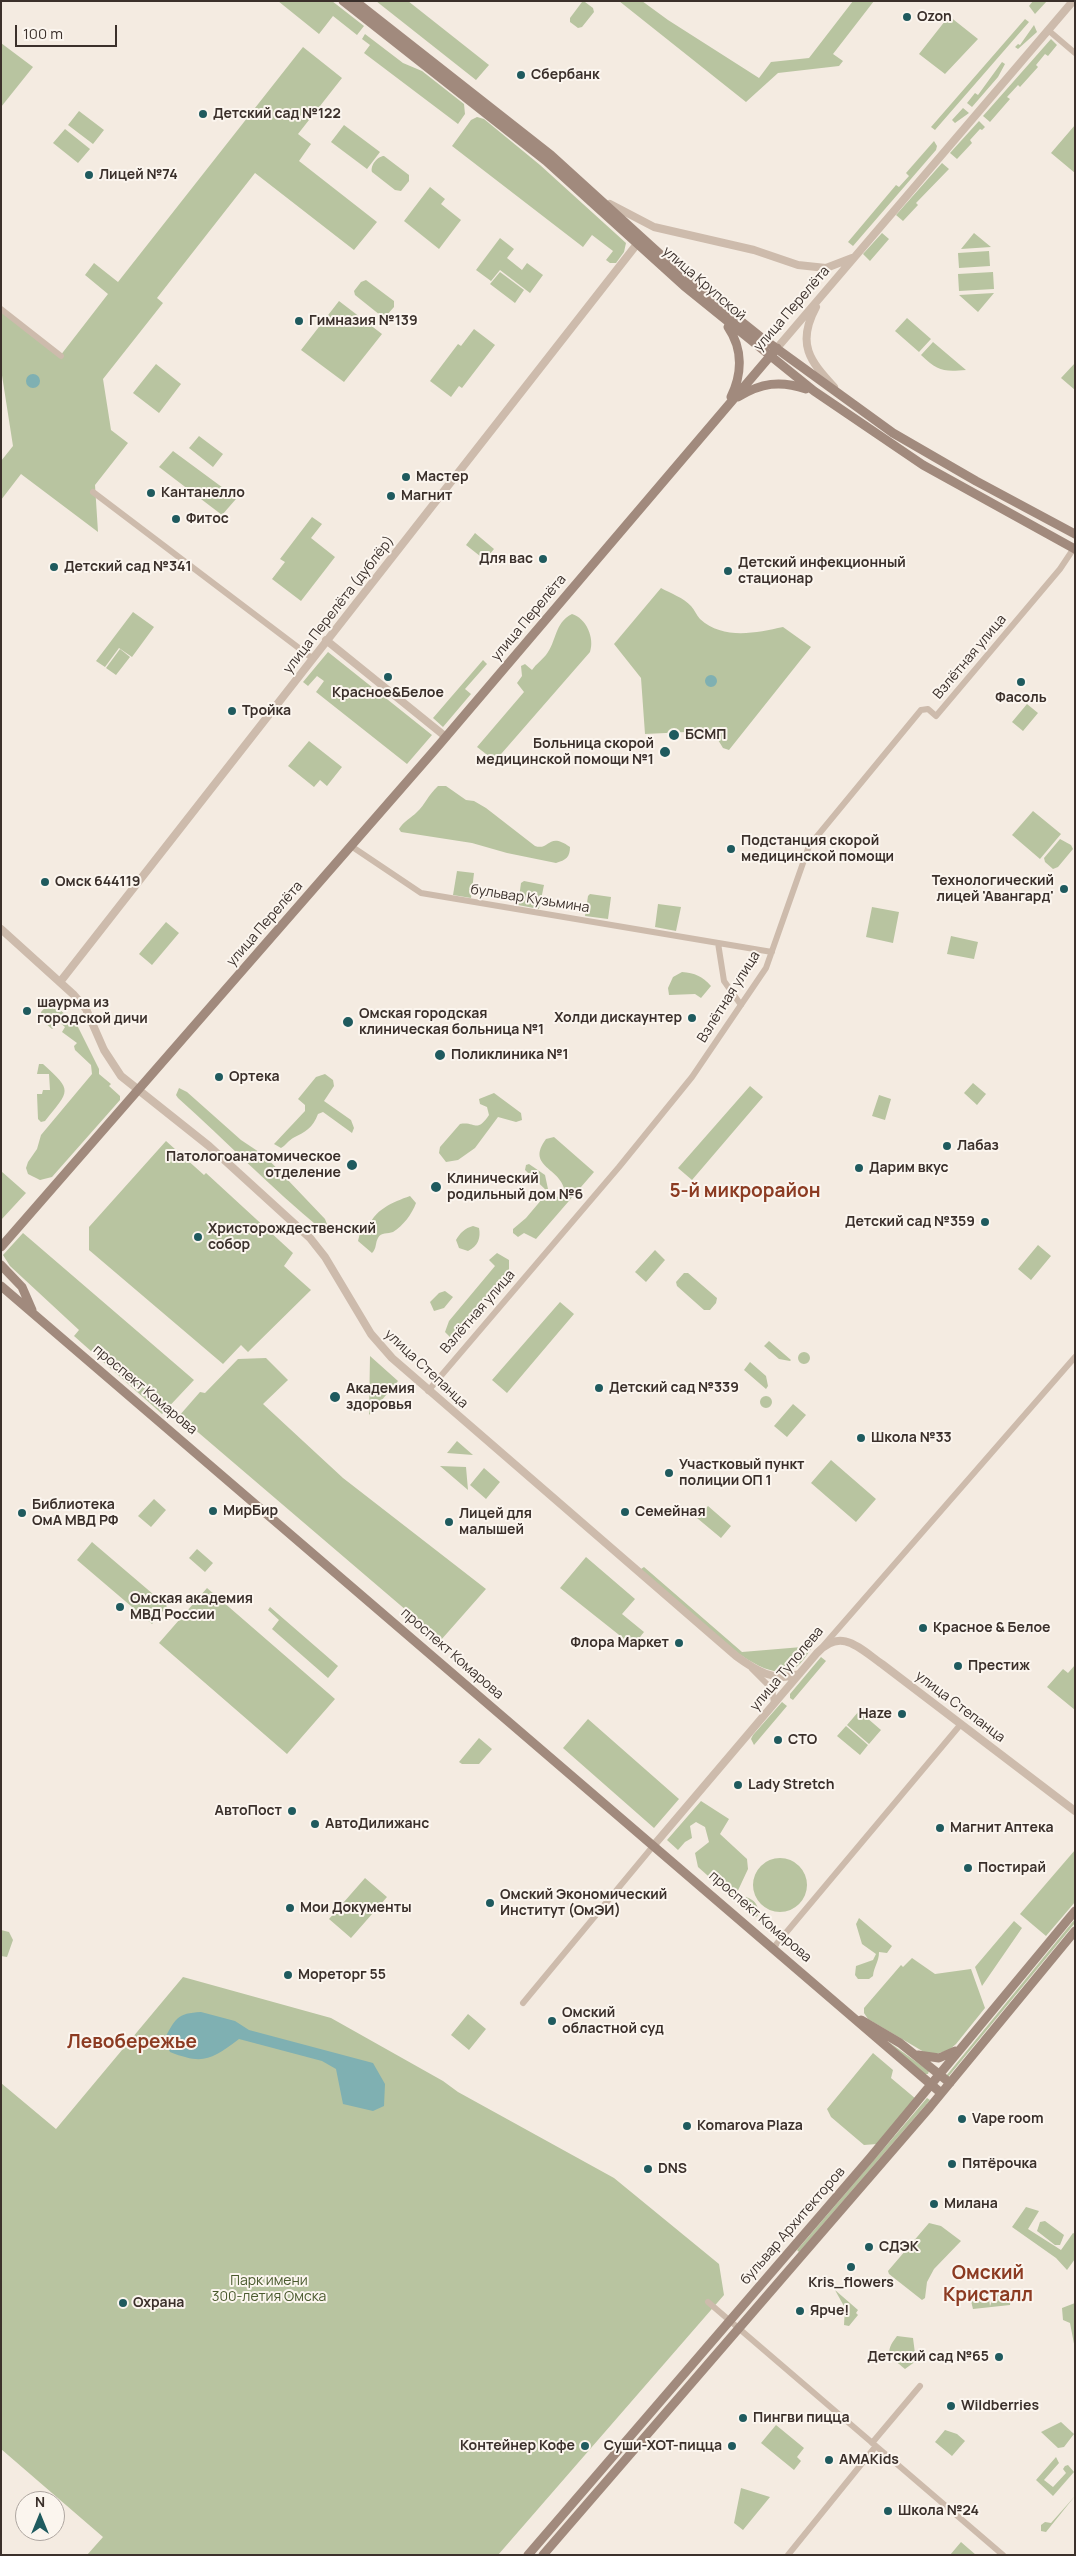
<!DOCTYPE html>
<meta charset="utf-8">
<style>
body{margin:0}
#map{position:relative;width:1076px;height:2556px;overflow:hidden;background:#f4ebe1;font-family:Manrope,sans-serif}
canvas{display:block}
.frame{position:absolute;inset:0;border:2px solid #3b302b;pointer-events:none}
.north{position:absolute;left:15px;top:2491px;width:50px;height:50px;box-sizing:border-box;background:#fbf5ee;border:1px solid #aea6a0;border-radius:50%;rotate:0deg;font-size:14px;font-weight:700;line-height:20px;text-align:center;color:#3b302b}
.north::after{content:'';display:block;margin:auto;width:18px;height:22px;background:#1f5a5e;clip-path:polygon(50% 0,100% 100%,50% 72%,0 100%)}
.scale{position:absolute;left:15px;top:25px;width:102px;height:22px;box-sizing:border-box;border:2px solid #3b302b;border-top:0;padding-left:6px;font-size:15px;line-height:18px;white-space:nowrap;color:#3b302b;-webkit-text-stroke:4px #fbf5ee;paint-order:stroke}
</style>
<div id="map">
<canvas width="1076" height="2556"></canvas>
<div class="frame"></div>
<div class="north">N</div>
<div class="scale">100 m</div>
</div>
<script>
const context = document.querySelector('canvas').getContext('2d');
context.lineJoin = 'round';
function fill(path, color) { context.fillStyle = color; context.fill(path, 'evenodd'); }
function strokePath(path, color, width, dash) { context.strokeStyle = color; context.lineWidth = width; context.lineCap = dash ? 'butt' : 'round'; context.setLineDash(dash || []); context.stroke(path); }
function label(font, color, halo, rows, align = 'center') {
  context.font = font + ' Manrope,sans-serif'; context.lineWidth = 4; context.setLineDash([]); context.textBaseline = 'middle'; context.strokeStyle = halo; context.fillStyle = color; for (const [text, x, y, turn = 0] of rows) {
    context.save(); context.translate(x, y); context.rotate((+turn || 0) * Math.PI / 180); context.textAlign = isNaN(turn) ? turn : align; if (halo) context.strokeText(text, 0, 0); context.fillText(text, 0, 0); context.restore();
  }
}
fill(new Path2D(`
 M278,1H332L364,26L357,35L333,16L319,34Z
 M376,1H408L489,65L476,80Z
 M619,1H642L668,20L759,78L771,62L809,58L853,1H874L833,54L843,61L839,66L778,73L746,102Z
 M1033,1H1047L1035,14L1029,6Z
 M582,2H585L593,8L594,12L582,27L578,28L570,22V18Z
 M949,16L978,39L945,74L919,54Z
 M1025,19L1029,22L935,130L931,127Z
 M1034,25L1037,32L1018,49L1015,47L1018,44L1020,45Z
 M365,34L403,63L422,71L464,104L465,114L458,124L364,53L370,45L362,39Z
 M1051,39L1057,45L1048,56L1045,54L1036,65L1038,67L1020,87L1018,85L1007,97L1010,99L990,122L983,116Z
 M1,43L33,67L1,107Z
 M303,47L342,78L298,134L311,144L299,161L377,222L354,250L255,173L157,298L163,303L103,379L111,430L128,443L95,485L98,532L21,474L1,500V461L13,446L1,369V310L60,356L108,294L85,275L94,263L118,282Z
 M1002,62L1005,64L998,77L972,107L967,103L975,93L978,95Z
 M963,108L969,113L955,123L952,120Z
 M79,111L104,130L93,144L68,125Z
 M477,117L484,119L540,165L626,243L624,252L616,263H610L606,260L613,251L592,235L583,247L452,146L471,120Z
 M979,121L985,127L982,130L980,129L970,140L972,143L957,159L950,153Z
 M344,125L380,152L367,169L331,142Z
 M1075,125V173L1051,153Z
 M65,129L90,149L78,163L53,143Z
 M934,141L937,146L936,150L853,246L848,242L896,185L899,187L909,176L906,173Z
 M384,156L409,175V181L401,191L395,190L372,172C370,165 378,156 384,156Z
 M942,163L949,169L916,203L918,205L903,221L896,215Z
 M430,187L445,199L441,204L461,220L439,249L404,221Z
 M882,233L889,239L870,261L863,254Z
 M974,233L991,247L961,249Z
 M500,238L514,249L507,258L522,270L527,263L543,275L530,293L500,270L491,281L476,270Z
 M989,251L990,266L959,268L958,253Z
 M500,272L524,290L515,303L490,284Z
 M993,272L994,289L959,291L958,274Z
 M366,280L394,301V307L386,316L380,315L355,295L354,291L361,282Z
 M994,293L978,312L959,295Z
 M339,301L382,334L344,382L301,350Z
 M907,318L931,339L919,352L895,331Z
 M474,329L495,345L462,388L459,386L451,397L430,381L458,344L461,346Z
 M933,342L966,370C943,372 938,371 921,355Z
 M1075,363V390L1061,378Z
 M156,364L181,384L159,413L133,393Z
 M199,436L223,454L213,467L189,448Z
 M173,451L234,496L236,499L222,515L159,467Z
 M312,517L322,524L311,538L335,557L301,601L272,579L285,562L280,559Z
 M475,533L494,549L485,560L466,545Z
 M661,588C670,593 684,598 691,606C695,610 696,615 700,619C723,640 756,633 783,627L811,647L729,750L723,748L715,735L707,731L645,734L641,678L614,644Z
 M133,612L154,627L132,657L119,648L105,667L96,661Z
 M572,614C586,618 595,638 590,652L495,761L477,747L524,692L517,683L522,676L521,666L525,664L532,670C536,664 542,660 546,655C557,641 554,623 572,614Z
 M120,649L130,657L116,675L106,668Z
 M328,652L432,735L407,764L316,692L324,681L317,676L308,686L303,682Z
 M483,660L487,664L465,689L471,694L443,727L433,718Z
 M1027,704L1038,713L1023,731L1012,722Z
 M309,741L342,767L327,786L320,780L314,787L288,766Z
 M438,786H446L466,800L474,801L486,808L535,846C550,851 548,831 570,847C570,857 566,860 556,863L507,853L472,843L401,832L399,829C404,821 411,818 417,812C425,805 428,795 438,786Z
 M1033,811L1061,834L1040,859L1012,835Z
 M1060,839L1071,845L1073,849L1058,867L1053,869L1045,862L1044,858Z
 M457,871L474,873L471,898L453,895Z
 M524,881L544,885L539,909L518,905L521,883Z
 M590,894L611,897L608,919L585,916L588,896Z
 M658,904L681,907L676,931L655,927Z
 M872,907L899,912L893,943L866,937Z
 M166,922L179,933L152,965L139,954Z
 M951,936L978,942L974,959L947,954Z
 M682,972C695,973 702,976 711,986L701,998L695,994L669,995L668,988L673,977Z
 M50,1002L76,1023L99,1069V1074L111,1084L109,1086L120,1096V1100L52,1177L40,1180L28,1174L26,1168L28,1162L37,1149L41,1135L92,1074L91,1065L75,1050L74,1046L77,1043L62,1032L65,1027L59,1022L52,1029L43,1021L41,1012Z
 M39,1064H43C73,1091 70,1090 45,1121L41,1122L38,1119L37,1094H42L43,1090H50L49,1074H37Z
 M325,1074L333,1080L334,1086L324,1101L351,1120L354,1128L352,1133L323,1112L318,1114C313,1128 305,1132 293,1138C289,1140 285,1146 281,1148L274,1144L305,1111V1105L298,1099L316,1077Z
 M973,1083L986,1094L977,1105L964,1093Z
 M750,1086L763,1097L692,1180L678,1168Z
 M179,1088L187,1092L241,1140L265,1156L325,1219L328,1227L325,1231L321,1229C271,1188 226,1141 178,1098L176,1095Z
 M494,1093L521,1113L522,1120L516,1122L498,1117L475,1148L458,1160L446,1162L439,1153L440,1147L460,1124C476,1121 476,1134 489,1115L487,1107L480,1104L479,1099Z
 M879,1095L891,1099L885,1120L872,1116Z
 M554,1137L594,1172L536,1239L524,1233L518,1237L513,1233V1229L526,1218L548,1192L525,1170L526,1165L529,1164L545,1175L548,1189L552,1196L559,1197L564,1188C558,1167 526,1166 546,1139Z
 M166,1141L204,1175L206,1173L293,1253L284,1266L311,1290L248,1352L241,1345L223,1364L89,1250V1227Z
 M1,1171L26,1193L1,1220Z
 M410,1196L416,1203C412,1214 403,1226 393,1232C388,1234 381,1232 378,1238C375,1243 377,1248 372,1253L358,1241L360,1233L368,1229C373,1210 393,1202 410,1196Z
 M473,1226L479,1228C481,1238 478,1246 468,1251L459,1248L456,1240C460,1233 465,1228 473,1226Z
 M23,1233L194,1380L162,1414L74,1336L79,1330L10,1266L3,1255Z
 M1038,1245L1051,1256L1031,1280L1018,1269Z
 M655,1250L665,1260L646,1282L635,1272Z
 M497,1253L509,1260V1270L450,1337L445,1332L449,1321L495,1266L489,1260Z
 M688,1273L717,1298L716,1303L710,1310H704L677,1286L676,1282L684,1273Z
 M445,1291L453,1297L444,1308L434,1311L430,1302L439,1293Z
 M560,1302L574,1314L507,1393L492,1380Z
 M769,1341L791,1360L790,1361L779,1359L764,1346Z
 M798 1358a6 6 0 1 1 12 0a6 6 0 1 1-12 0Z
 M370,1356L398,1381L369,1415Z
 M266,1358L288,1380L263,1404L343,1478L486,1589L441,1640L179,1416L200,1392L205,1393L238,1359Z
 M750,1362L766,1376L768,1386L766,1389L744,1370Z
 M760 1402a6 6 0 1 1 12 0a6 6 0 1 1-12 0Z
 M793,1404L806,1415L787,1437L774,1426Z
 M457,1441L473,1455L447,1453Z
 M831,1460L876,1499L856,1522L811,1483Z
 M440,1466L466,1467L468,1490Z
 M484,1468L500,1482L486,1499L470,1485Z
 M154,1499L166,1510L151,1527L138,1516Z
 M708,1506L731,1526L721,1538L697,1518Z
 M92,1542L167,1606L152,1624L77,1560Z
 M197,1549L213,1563L205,1572L189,1558Z
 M586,1557L635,1599L622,1614L644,1632L633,1646L560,1588Z
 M644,1567L742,1652L802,1647L806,1642L811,1649C806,1656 800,1666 792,1670C774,1677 753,1663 739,1654L646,1575L641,1569Z
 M207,1588L335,1699L287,1754L159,1643Z
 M270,1607L338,1666L328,1678L272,1629L279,1620L268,1610Z
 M821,1657L826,1661L793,1700L790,1698V1694Z
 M1075,1665V1710L1047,1687L1063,1669L1068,1673Z
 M782,1702L787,1706L754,1745L751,1739L753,1735Z
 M859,1711L881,1730L869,1744L847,1725Z
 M588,1719L679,1799L654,1828L563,1748Z
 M846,1726L868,1745L860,1755L837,1736Z
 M479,1738L492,1749L479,1764H462L459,1762Z
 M701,1801L729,1819L720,1834L747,1859L748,1869L734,1899L698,1867L695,1853L709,1842L705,1827L696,1822L690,1826L692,1838L685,1842L678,1850L667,1840Z
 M1075,1850V1902L1046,1936L1020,1914Z
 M753 1885a27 27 0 1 1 54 0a27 27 0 1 1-54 0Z
 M365,1878L387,1897L351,1938L329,1919Z
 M746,1897C755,1900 758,1905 759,1914L756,1917L745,1909Z
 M859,1918L892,1946L887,1953L879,1952C879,1962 874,1966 873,1976L869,1979H858L855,1975L856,1966L873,1960L876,1954L862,1944L856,1924Z
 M1075,1919V1923L948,2077L946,2076Z
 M1014,1921L1022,1928L982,1986L975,1967Z
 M1,1930L9,1932L13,1940L7,1957L1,1956Z
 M912,1958L935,1974L971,1969L985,2008L956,2044L949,2050L936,2054L924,2052L868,2019L864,2013V2008L901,1965L903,1967Z
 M183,1977L331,2018L443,2081L458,2092L614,2178L719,2264L724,2295L498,2555H87L103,2537L1,2449V2083L56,2129Z
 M468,2014L486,2029L469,2050L451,2035Z
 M886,2040L929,2071L928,2074H924Z
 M873,2053L893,2070L891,2078L916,2099L877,2144L864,2145L831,2117L827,2109Z
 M927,2098L930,2100L799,2252L797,2250Z
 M1026,2207L1039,2211L1028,2229L1061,2250L1073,2233L1075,2234V2259L1067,2270L1056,2258L1012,2227Z
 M1045,2221L1064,2235L1060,2245H1055L1037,2231L1040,2222Z
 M929,2223L941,2226L961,2241L934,2269L927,2282L925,2298L922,2300L889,2274L888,2271Z
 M835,2290L858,2310L856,2313L858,2315L849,2326L844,2325L845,2308Z
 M1011,2293L1010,2305L973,2309L970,2297L985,2296L989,2299L990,2306L994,2295Z
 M1075,2303V2349L1070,2323L1063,2320L1062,2308Z
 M897,2336L913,2338L916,2361L905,2369C890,2356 883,2354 897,2336Z
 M1061,2422L1074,2434L1064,2447L1058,2448L1041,2432Z
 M776,2425L804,2448L797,2457L801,2461L794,2470L761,2443Z
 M945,2430L957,2434L965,2441L952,2456L935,2442Z
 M1056,2457L1059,2463L1044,2480L1053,2487L1066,2473L1063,2469L1065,2466L1068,2465L1074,2472L1053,2496L1036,2480Z
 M741,2488L770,2497L743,2530L734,2523Z
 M1075,2496L1046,2532L1041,2531V2525L1045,2522L1051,2523Z
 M961,2542L976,2555H950Z`), '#b8c4a0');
fill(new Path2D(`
 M26 381a7 7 0 1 1 14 0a7 7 0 1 1-14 0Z
 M705 681a6 6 0 1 1 12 0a6 6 0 1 1-12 0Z
 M201,2012L235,2021L249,2030L373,2063L385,2084L384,2106L373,2111L343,2104L336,2069L322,2061L239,2039C211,2060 203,2065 170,2052L164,2040C175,2019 177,2013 201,2012Z`), '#7fb0b2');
strokePath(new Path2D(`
 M1048,30L1075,53
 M1,309L61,356
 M93,492L312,658
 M351,846L421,893L772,952
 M718,943L724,981L741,1005
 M428,1391L619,1167L692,1077L766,968L809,846L921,710L928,709L936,716L1060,569L1074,548
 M824,1645L1075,1357
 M752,1669L772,1689L774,1703
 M774,1947L961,1724
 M523,2003L654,1845
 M708,2302L1003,2555
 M872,2443L920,2386
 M788,2555L876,2446`), '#cdbbac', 6);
strokePath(new Path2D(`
 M610,204L654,227L754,250L798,265L826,268L852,258
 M816,307C796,344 810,361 834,387
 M777,348L1073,1
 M326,640L446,737
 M1,929L74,995L86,1009L104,1050L121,1076L209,1146L310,1238L325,1257L371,1334L392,1358L736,1656C755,1670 775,1683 799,1674
 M60,982L637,244
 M654,1845L817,1653C841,1627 859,1648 882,1664L1075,1811`), '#cdbbac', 8);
strokePath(new Path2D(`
 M343,1L546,161L684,286L814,391L923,465L1075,549
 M355,1L551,155L682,274L762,338L893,433L976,481L1075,534
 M728,327C743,349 742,374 731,397
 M738,397C761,383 780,380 806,389
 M1,1247L439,745L777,348
 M1,1265L22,1287L32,1310
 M1,1286L941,2093
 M861,2020L900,2043L950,2083
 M918,2055L939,2058L955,2051
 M528,2555L870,2158L1075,1911
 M543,2555L930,2107L1075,1931`), '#a18a7d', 9);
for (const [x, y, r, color] of [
 [907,17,5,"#1f5a5e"],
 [521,75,5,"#1f5a5e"],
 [203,114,5,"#1f5a5e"],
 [89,175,5,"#1f5a5e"],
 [299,321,5,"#1f5a5e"],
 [406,477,5,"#1f5a5e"],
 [151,493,5,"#1f5a5e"],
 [391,496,5,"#1f5a5e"],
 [176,519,5,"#1f5a5e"],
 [543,559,5,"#1f5a5e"],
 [54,567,5,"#1f5a5e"],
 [728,571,5,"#1f5a5e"],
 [388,677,5,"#1f5a5e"],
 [1021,682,5,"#1f5a5e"],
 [232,711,5,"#1f5a5e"],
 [674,735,6,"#1f5a5e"],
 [665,752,6,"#1f5a5e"],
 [731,849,5,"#1f5a5e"],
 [45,882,5,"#1f5a5e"],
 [1064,889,5,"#1f5a5e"],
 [27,1011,5,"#1f5a5e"],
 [692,1018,5,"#1f5a5e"],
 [348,1022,6,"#1f5a5e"],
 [440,1055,6,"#1f5a5e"],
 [219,1077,5,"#1f5a5e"],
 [947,1146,5,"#1f5a5e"],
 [352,1165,6,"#1f5a5e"],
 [859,1168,5,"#1f5a5e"],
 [436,1187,6,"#1f5a5e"],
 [985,1222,5,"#1f5a5e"],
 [198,1237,5,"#1f5a5e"],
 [599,1388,5,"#1f5a5e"],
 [335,1397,6,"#1f5a5e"],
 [861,1438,5,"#1f5a5e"],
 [669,1473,5,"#1f5a5e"],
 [213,1511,5,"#1f5a5e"],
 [625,1512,5,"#1f5a5e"],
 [22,1513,5,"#1f5a5e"],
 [449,1522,5,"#1f5a5e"],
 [120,1607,5,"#1f5a5e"],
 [923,1628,5,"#1f5a5e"],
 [679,1643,5,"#1f5a5e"],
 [958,1666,5,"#1f5a5e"],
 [902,1714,5,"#1f5a5e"],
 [778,1740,5,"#1f5a5e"],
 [738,1785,5,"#1f5a5e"],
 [292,1811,5,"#1f5a5e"],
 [315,1824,5,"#1f5a5e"],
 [940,1828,5,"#1f5a5e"],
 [968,1868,5,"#1f5a5e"],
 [490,1903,5,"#1f5a5e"],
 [290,1908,5,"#1f5a5e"],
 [288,1975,5,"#1f5a5e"],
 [552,2021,5,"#1f5a5e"],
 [962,2119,5,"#1f5a5e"],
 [687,2126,5,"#1f5a5e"],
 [952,2164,5,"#1f5a5e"],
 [648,2169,5,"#1f5a5e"],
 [934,2204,5,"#1f5a5e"],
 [869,2247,5,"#1f5a5e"],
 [851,2267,5,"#1f5a5e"],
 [123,2303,5,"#1f5a5e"],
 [800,2311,5,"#1f5a5e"],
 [999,2357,5,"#1f5a5e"],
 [951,2406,5,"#1f5a5e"],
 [743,2418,5,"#1f5a5e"],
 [585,2446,5,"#1f5a5e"],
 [732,2446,5,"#1f5a5e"],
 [829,2460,5,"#1f5a5e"],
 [888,2511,5,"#1f5a5e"]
]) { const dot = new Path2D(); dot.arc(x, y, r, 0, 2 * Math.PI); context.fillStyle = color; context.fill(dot); strokePath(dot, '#fbf5ee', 2); }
label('bold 14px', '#3b302b', '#fbf5ee', [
 ["Ozon",917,17],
 ["Сбербанк",531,75],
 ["Детский сад №122",213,114],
 ["Лицей №74",99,175],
 ["Гимназия №139",309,321],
 ["Мастер",416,477],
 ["Кантанелло",161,493],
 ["Магнит",401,496],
 ["Фитос",186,519],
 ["Для вас",533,559,"right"],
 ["Детский инфекционный",738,563],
 ["стационар",738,579],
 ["Детский сад №341",64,567],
 ["Красное&Белое",388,693,"center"],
 ["Фасоль",1021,698,"center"],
 ["Тройка",242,711],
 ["БСМП",685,735],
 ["Больница скорой",654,744,"right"],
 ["медицинской помощи №1",654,760,"right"],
 ["Подстанция скорой",741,841],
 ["медицинской помощи",741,857],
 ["Технологический",1054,881,"right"],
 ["лицей 'Авангард'",1054,897,"right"],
 ["Омск 644119",55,882],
 ["шаурма из",37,1003],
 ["городской дичи",37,1019],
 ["Омская городская",359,1014],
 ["клиническая больница №1",359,1030],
 ["Холди дискаунтер",682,1018,"right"],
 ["Поликлиника №1",451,1055],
 ["Ортека",229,1077],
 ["Лабаз",957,1146],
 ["Патологоанатомическое",341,1157,"right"],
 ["отделение",341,1173,"right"],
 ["Дарим вкус",869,1168],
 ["Клинический",447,1179],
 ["родильный дом №6",447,1195],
 ["Детский сад №359",975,1222,"right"],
 ["Христорождественский",208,1229],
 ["собор",208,1245],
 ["Детский сад №339",609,1388],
 ["Академия",346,1389],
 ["здоровья",346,1405],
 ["Школа №33",871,1438],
 ["Участковый пункт",679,1465],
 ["полиции ОП 1",679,1481],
 ["Библиотека",32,1505],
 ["ОмА МВД РФ",32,1521],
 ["МирБир",223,1511],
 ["Семейная",635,1512],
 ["Лицей для",459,1514],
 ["малышей",459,1530],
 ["Омская академия",130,1599],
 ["МВД России",130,1615],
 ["Красное & Белое",933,1628],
 ["Флора Маркет",669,1643,"right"],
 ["Престиж",968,1666],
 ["Haze",892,1714,"right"],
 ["СТО",788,1740],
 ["Lady Stretch",748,1785],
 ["АвтоПост",282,1811,"right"],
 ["АвтоДилижанс",325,1824],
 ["Магнит Аптека",950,1828],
 ["Постирай",978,1868],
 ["Омский Экономический",500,1895],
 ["Институт (ОмЭИ)",500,1911],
 ["Мои Документы",300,1908],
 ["Мореторг 55",298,1975],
 ["Омский",562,2013],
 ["областной суд",562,2029],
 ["Vape room",972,2119],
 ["Komarova Plaza",697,2126],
 ["Пятёрочка",962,2164],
 ["DNS",658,2169],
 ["Милана",944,2204],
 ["СДЭК",879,2247],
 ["Kris_flowers",851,2283,"center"],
 ["Охрана",133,2303],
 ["Ярче!",810,2311],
 ["Детский сад №65",989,2357,"right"],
 ["Wildberries",961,2406],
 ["Пингви пицца",753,2418],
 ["Контейнер Кофе",575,2446,"right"],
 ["Суши-ХОТ-пицца",722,2446,"right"],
 ["AMAKids",839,2460],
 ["Школа №24",898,2511]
], 'left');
label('14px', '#3b302b', '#fbf5ee', [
 ["улица Крупской",704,284,41],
 ["улица Перелёта",792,309,-49],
 ["улица Перелёта (дублёр)",339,605,-52],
 ["улица Перелёта",529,618,-50],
 ["Взлётная улица",970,657,-50],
 ["бульвар Кузьмина",530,899,9],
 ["улица Перелёта",265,924,-49],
 ["Взлётная улица",729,997,-58],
 ["Взлётная улица",478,1312,-49],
 ["улица Степанца",426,1369,43],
 ["проспект Комарова",145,1390,40],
 ["проспект Комарова",452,1654,41],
 ["улица Туполева",787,1669,-50],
 ["улица Степанца",960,1707,37],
 ["проспект Комарова",760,1917,41],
 ["бульвар Архитекторов",793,2226,-49]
]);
label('14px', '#4a5a2e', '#fbf5ee', [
 ["Парк имени",269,2281],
 ["300-летия Омска",269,2297]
]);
label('bold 19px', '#8c3b22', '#fbf5ee', [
 ["5-й микрорайон",745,1192],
 ["Левобережье",132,2043],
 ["Омский",988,2274],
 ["Кристалл",988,2296]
]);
</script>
